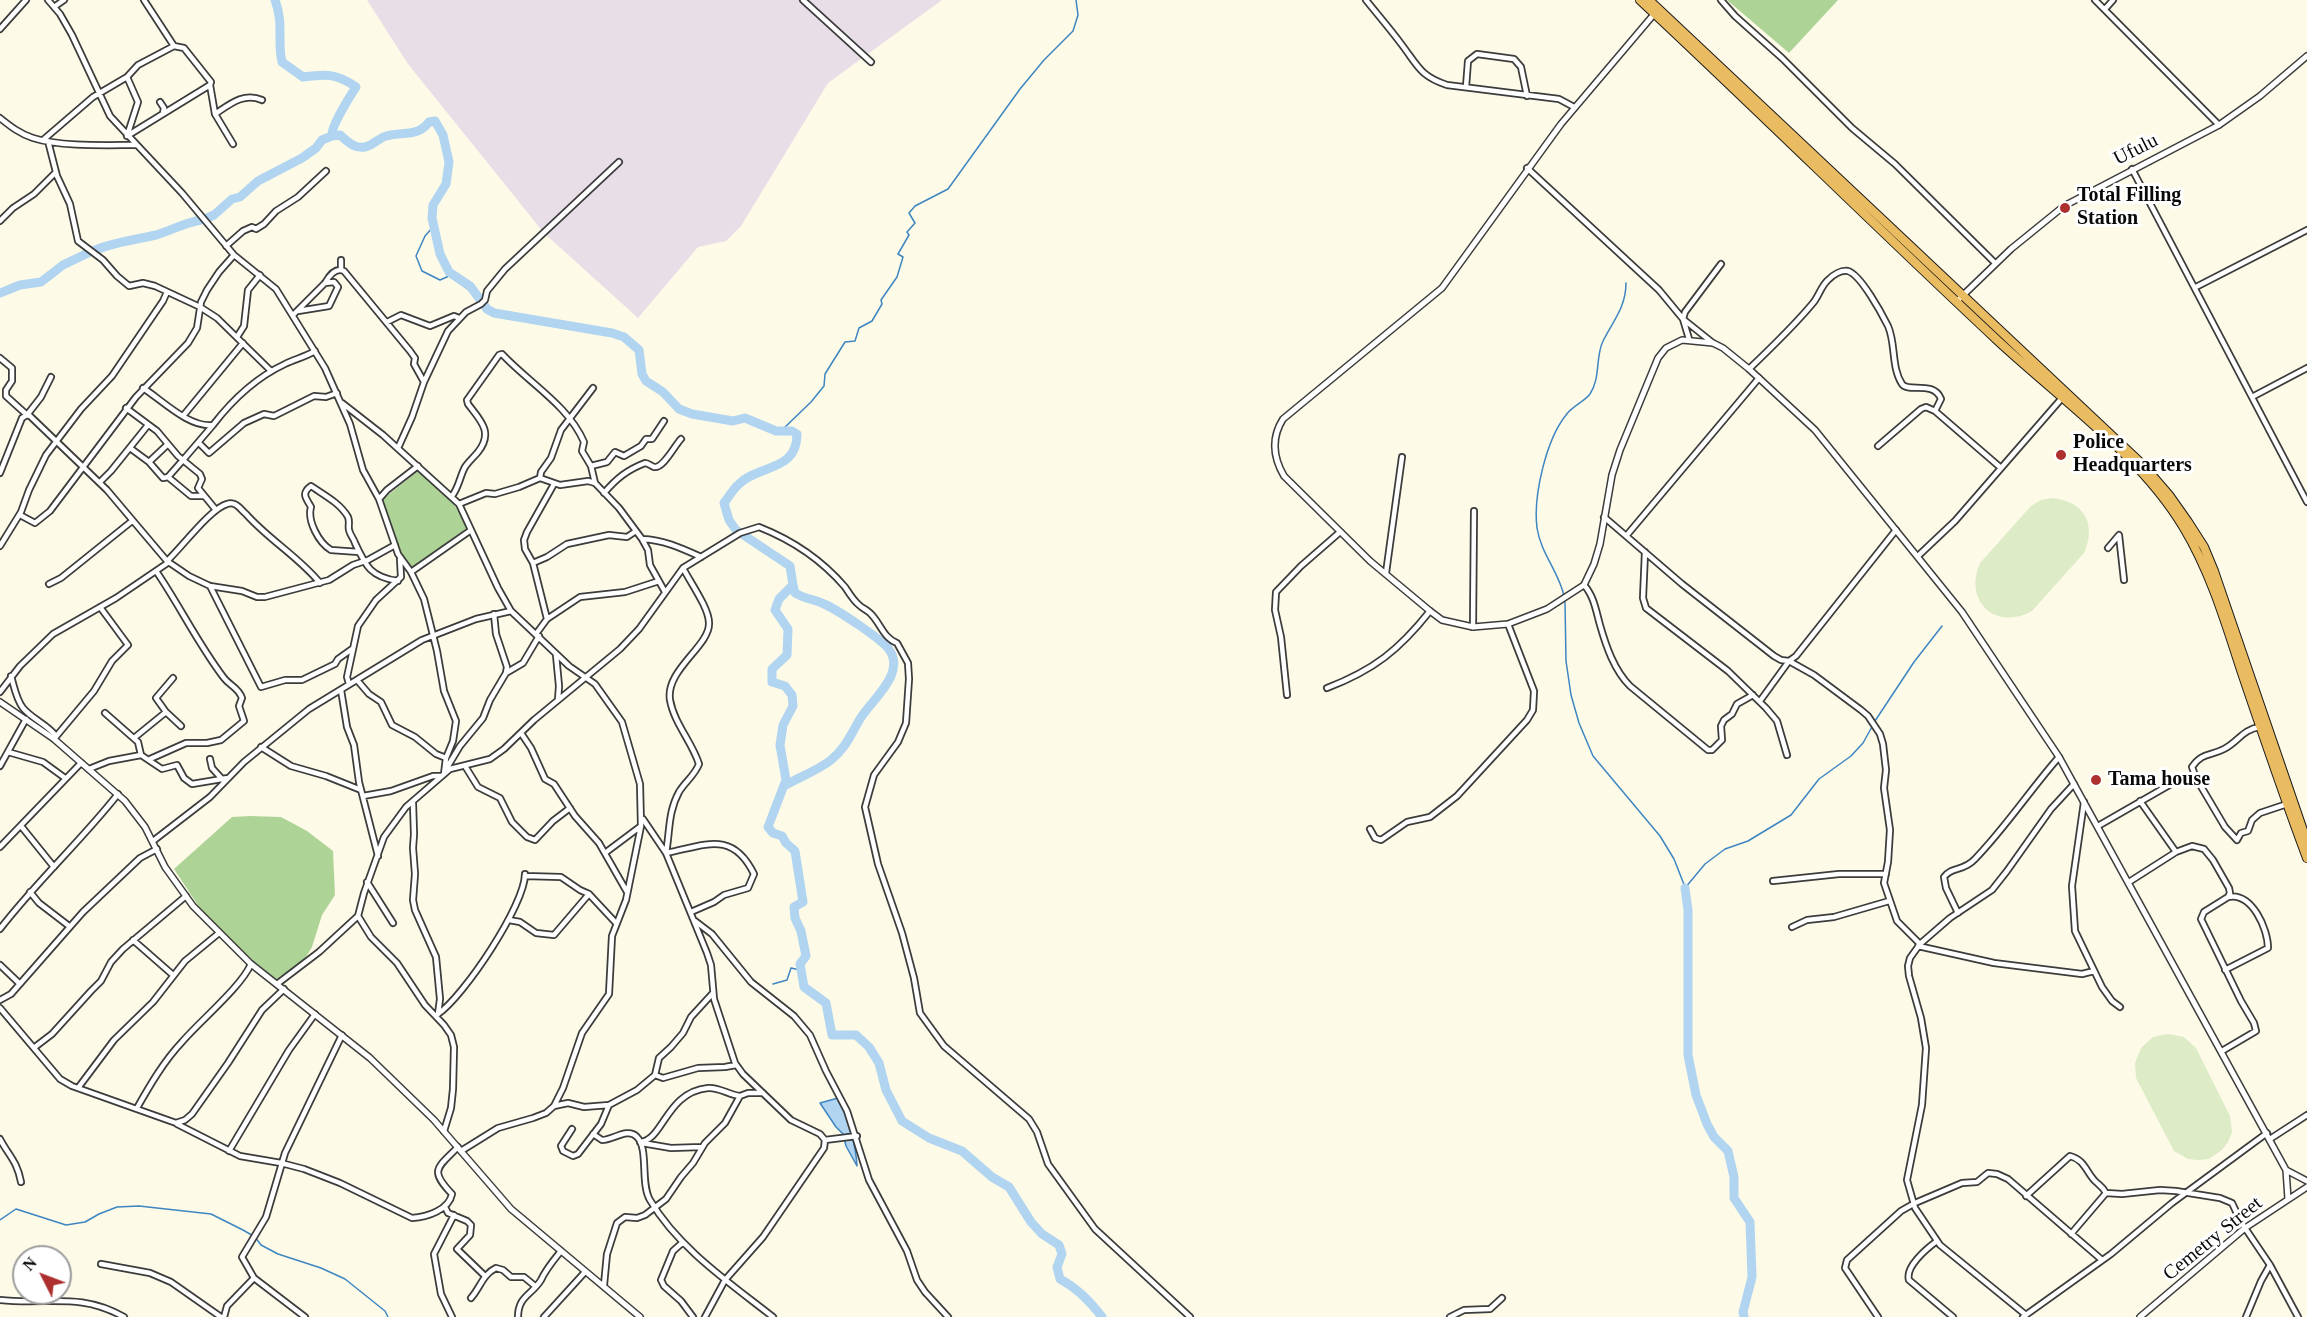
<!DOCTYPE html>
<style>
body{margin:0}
#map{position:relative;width:2307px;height:1317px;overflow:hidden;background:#fdfae8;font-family:"Times New Roman",serif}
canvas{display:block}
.north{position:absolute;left:12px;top:1245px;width:60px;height:60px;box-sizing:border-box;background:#fff;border:2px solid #9d9d9d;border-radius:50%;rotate:312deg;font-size:16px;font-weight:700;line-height:24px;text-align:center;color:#090909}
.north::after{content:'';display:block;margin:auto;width:21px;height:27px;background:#ad2f2e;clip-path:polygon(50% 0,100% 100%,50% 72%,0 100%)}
</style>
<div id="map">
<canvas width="2307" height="1317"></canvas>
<div class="north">N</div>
</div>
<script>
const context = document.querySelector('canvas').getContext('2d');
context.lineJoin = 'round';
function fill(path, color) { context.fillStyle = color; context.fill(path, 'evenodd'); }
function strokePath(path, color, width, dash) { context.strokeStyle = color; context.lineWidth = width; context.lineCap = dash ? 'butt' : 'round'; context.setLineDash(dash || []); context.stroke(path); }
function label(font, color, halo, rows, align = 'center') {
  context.font = font + ' "Times New Roman",serif'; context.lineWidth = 6; context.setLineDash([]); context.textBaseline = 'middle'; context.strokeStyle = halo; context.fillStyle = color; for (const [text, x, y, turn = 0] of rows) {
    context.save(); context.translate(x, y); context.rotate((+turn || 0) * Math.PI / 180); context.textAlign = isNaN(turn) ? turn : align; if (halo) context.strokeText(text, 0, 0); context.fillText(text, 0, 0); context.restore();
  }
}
fill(new Path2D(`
 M367,0H942L828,83L741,226L726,241L698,247L638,318L544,233L408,64Z`), '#e8dee8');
fill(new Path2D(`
 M1727,0H1838L1789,53Z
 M418,471L453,502L467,528L412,568L403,558L382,500Z
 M250,816L281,817L307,831L333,851L335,895L322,915L312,947L303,962L275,980L207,919L174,869L232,817Z`), '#aed396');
fill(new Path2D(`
 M2052,498C2084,501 2097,524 2084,553L2032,611C1996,631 1963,602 1980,563L2031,506L2041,500Z
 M2168,1034L2184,1037L2196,1048L2230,1116L2232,1132L2228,1142L2222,1150L2209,1159L2198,1160L2188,1159L2174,1151L2136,1078L2135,1063L2141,1048L2153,1037Z`), '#ddecc6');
const water = new Path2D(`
 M838,1098C848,1114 856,1147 857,1166L846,1146L843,1134L836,1127L820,1103Z`);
fill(water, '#b1d5f0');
strokePath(water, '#3e86c1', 1.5);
strokePath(new Path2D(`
 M433,227L425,236L416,256L422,271L440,280L449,276L476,295
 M783,429L811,402L824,386L825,374L845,342L855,341L859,328L872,321L882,304L881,300L897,277L903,257L898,254L909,235L907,232L915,223L909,213L915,206L948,189L1020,89L1044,60L1073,31L1078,15L1076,0
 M1564,596C1559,572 1541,554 1537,528C1533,496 1546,440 1566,415C1572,406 1584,402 1590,394C1601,377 1595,358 1603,341C1613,321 1626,307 1626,283
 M1565,602L1566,661L1571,695L1579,723L1593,756L1660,836L1674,859L1685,887
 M1875,721L1914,662L1942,626
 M1685,888L1705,864L1725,849L1748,841L1791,815L1819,779L1851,756L1863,743L1873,725
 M773,984L787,980L791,968L800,970
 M0,1220L16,1209L66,1225L85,1222L99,1214L117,1207L139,1206L211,1214L243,1230L255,1237L261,1245L278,1254L321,1268L345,1279L385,1311L388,1317`), '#3e86c1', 1.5);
strokePath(new Path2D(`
 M275,0C284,24 277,41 282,62L303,77C326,74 336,73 356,87C350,96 330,128 332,136L340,135C347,141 354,149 365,147C372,146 379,138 386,136C402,131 417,138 429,122L435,121L443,135L449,162L446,184L433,205L432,218L440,254L449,272L470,286L487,309L494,313L612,333L624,337L639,350L642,374L646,381L663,392L679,409L692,414L733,421L745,418L776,431H792L797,434C797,472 759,464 739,484C733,489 729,497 724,503L729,520L736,530L790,566L793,585L779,599L775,610L788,629L787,655L772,669V682L785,686L792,695L793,706L783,725L780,745L786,780L768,827L773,833L782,836L786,843L795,851L803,902L794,907L795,918L801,931L806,956L800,964L804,987L826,1003L832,1035H856L869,1047L879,1063L886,1090L902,1121L929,1138L962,1151L992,1177L1009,1187L1031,1222L1042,1234L1059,1245L1062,1254L1057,1267L1060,1279C1077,1288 1090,1301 1102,1317
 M207,218L214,215L232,199L240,197L258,181L302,158L316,148L322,140L332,136
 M93,251C113,242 135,240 156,235C172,230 184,223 201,220
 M0,293L20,285L41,282L63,265L88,253
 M784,786C799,777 817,771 831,760C846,748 851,734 860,719C871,700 908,673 888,648C878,637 838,610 824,604C814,599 805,599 795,593L793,585
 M1685,888L1688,910V1055L1696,1095L1707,1124L1714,1137L1728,1151L1734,1177V1198L1750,1222L1752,1277L1743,1312L1744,1317`), '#b1d5f0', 9);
const minor = new Path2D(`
 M48,0L60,14L72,35L110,116L182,193L234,255L276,289L325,368L350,424L363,470L379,499L398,554L411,572L424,599L437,651L444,691L456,721L453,741L446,758L444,774
 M803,0L871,62
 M1366,0C1378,15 1391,30 1402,45C1418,66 1420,76 1447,85L1559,99L1574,107
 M1721,0L1735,16L1782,58L1852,128L1895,164L1995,263
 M2095,0L2219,125
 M54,7L64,0
 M2105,9L2113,0
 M0,29L26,0
 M127,77L138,102L127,136
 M210,85L215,114L233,144
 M1466,87L1468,61L1477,54L1514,59L1521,67L1527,96
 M160,102L164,108L163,113
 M215,114C230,104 244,92 262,100
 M0,118C10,126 20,134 33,138C61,147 107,145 137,145
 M127,136L210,85L211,82L184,48L174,46L144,0
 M43,140L93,97L127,77L138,65L174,46
 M48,141L57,176L70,204L78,241L103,260L117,276L129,286L143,283L155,286L200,307L217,318L271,371
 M1527,168L1659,290L1683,319L1713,343
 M2132,169L2307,502
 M0,221L13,208L34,194L56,172
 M226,246L243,231L252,227L256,229L264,224L276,211L298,197L326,171
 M341,260V270
 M2196,287L2307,230
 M298,311L329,306L338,287L334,282L325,283
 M293,315L325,283C329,276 336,267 344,271L410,351L415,358L414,364L424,382
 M387,322L401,315L430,326L454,316L459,318
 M237,337L244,326L248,290L260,275
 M1689,339L1683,319L1685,312L1721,264
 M0,358L12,368V381L6,390V396L27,415L41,397L51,377
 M1749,369C1771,348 1794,326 1813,303C1819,296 1821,286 1828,280C1833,275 1841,270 1848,271C1861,275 1882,314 1888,326C1896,344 1891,367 1902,384C1908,393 1934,380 1941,399L1935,411
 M143,388C162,400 189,428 213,425C233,399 255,378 285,364C295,359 305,357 315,351
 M2252,397L2307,368
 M342,403L383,435L459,504L498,588L511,611L569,666L595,684L622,722L640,784L641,826L626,900L612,936L609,994L582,1033L563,1088L554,1106L546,1113L533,1118L498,1128L461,1151
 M126,408L157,431L178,456L200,474L202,479L198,488L216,510
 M183,416L243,343
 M199,443L209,453L244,423L264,414L274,416L314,396L326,397L337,393
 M1878,446L1921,409L1926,407L1935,411L2001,468
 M130,448L149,462L163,478L168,477L191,496H203
 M398,448L412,417L424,382L448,331L466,312L481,304L485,300L487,291L505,269L619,162
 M183,460L213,425
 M149,462L167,445
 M591,466L607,462L615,452L624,456L641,446L646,439H652L664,421
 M0,473L22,418L27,415L30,416L107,490L167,561L189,576L210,586L242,591L257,597H265L329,580L353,565L368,560L395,545
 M168,477L183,460
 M540,478L541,472L551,458L561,430L593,388
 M100,482L111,471L148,425
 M604,493C617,478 627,470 645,463C648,463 651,466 654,467C663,469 675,445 681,439
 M452,496C459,487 460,476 465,467C469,461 474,457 478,452C494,432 480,420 468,404L467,400L499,355L502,354C529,383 568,405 584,442L582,451L591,466L595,483L619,508L642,539L648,550L650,565L665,592
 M379,499L387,490L418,466
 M459,504L486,493L495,494L519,487L540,478L560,485L588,481L595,483
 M20,515L35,523L50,511L136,397L188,343L197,328L201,302L207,290L219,272L234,255
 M1604,517L1682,584L1774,656L1781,660L1789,661L1796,656L1896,530
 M1627,535L1759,378
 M642,539C664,540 681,548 701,557
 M0,546L21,512L29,490L46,455L81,409L112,376L163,301L167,292
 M2108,548L2119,535L2124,580
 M359,552L331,550C319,543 307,521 311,507C307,499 300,494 311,486C324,495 340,503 348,517C350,522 348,525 349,530C350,535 354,539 355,543C366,567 371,577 398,581
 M1645,552L1643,598L1646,608L1728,671L1766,708L1777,721L1787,755
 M1918,556L1955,521L2062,398
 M167,561C182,547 211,508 227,504C236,501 240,509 246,514C269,540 299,557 320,583
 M533,563L547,557L567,544L609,535L627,537L636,531
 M683,568C690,582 709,608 709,623C710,646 665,670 670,700C674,723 692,742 699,764C695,775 685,782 679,792C668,812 670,831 666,853C704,846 732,829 754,874L748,888L724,895L714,902L691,912
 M411,572L471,530
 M1386,573L1402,457
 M49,584L61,578L132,521
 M1584,585C1594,596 1596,611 1600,625C1606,646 1614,670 1630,686L1708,750H1712L1722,740L1721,726L1724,720L1732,714L1737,704L1753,695
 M210,586L261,687L285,680H302L335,664L338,659L352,649
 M547,619L533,563L525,549L524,540L527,532L554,484
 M1473,627L1474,511
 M536,634L547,619L580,597L625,592L659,581
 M556,655L559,686L558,700
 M506,673L523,663L539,636
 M11,676C14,686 16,699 23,708C32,719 47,724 56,736
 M357,680L369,694L381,702L392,725L415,737L436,754L446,758
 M349,684L347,677L358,626L376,600L401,577L400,559
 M1327,688C1374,670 1399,650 1430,611
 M341,690L347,727L354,745L359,782L378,856
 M0,692L20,666L53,634L116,598L169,562
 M1287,695L1281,637L1275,610L1276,592L1301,566L1340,532
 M1760,701L1789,661L1814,675L1861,710L1868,716L1880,734L1883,744L1886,770L1884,788L1890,830L1888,862L1884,883L1897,921L1920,944
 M166,712L156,698L173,678
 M105,713L138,742L141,755
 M521,733L531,748L545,779L554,784L575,816L599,843L627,892
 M134,738L166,712L181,726
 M54,739L94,691L112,661L128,645L100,607
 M261,747L291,766L326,776L361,790
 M8,752L43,762L65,778
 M150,759L186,743H207L221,740L244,721L239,706L242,698C238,687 230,686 224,678C198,644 180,606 156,571
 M210,759L212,768L222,779
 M0,766L26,719
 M465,766L478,787L500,798L512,822L527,837L535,840L553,821L570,808
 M89,769L109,761L141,755L162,769L177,765L184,778L192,784L228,778
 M445,771L460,746L483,718L490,700L506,673L507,667L496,634L494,614
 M2196,778L2192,767C2202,752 2211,756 2224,749C2238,742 2243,729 2260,727
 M363,796L391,791L433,776H441
 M2140,801L2176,852
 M2084,802L2072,886L2075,931L2102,987L2112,1001L2120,1007
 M413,803L414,834L413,848L415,874L413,900L415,910L436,957L440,999L438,1014
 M643,819L666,853L707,953L711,965L714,999L735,1063L743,1074L791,1120L820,1134L825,1140L824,1148L763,1237L725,1280L705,1317
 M21,826L54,867
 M2098,826L2178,780L2196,778L2225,827L2237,840L2241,833L2248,831L2252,820L2260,813L2287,804
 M1370,829L1375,838L1381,840L1407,822L1430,817L1457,796L1527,720L1533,710L1534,691L1508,624
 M153,841L210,797L244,762L309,709L422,640L476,619L511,611
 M0,847L81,763
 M605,853L641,826
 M525,876L561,877L580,890L589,894L616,923
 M1773,881L1839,874H1886
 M367,882L393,923
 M2129,882L2176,852L2192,846L2204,849L2213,860L2229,888L2230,893L2228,897L2204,912L2201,919L2241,1001L2254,1023L2256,1031L2222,1051
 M30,892L39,903L69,926
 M1958,913L1946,888L1944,877C1952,866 1963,872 1975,859C2006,827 2030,790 2059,757
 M509,920L520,922L536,933L554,935L589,894
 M695,921L712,934L751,982L794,1016L810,1035L826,1071L847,1111L869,1180L907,1251L917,1280L925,1292L948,1317
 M1792,927L1807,920L1834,917L1889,901
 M0,929C37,881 81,841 118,794
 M133,940L173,975
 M1918,946L1994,963L2082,974L2094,971
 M0,965L20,984
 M2225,970L2268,948C2268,929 2252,892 2228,897
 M277,984L319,952L358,916
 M0,1000L11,994L83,912L140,858L157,849
 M0,1008L60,1079L72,1086L176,1123L185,1120L192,1114L228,1063L262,1010L284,989
 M438,1014C464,996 525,905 525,874
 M35,1047L52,1034L91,991L101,981L111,962L123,949L186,896
 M655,1075L663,1078L698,1068L725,1067L736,1065
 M78,1088L114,1040L153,1002L185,961L219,933
 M554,1106L568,1103L584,1107L609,1105L637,1090L655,1075L659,1058L671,1047L683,1033L691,1017L713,993
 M137,1108C150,1085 164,1061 182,1042C200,1021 241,987 251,964
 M177,1124L240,1156L281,1163L304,1169L340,1183L412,1218C427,1217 449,1210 452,1194C429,1170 437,1168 458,1147
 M572,1129L561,1146L563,1151L573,1156L578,1154L601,1124L609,1105
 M444,1131L451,1108L453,1089L454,1047L451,1035L444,1025L425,1005L397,963L371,937L358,916L364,893L384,837L406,807L450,769L490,759L504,749L534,720L620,649L639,629L683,568L740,533L759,527C792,540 821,559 845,587C849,593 853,600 859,605C862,608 867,610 870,613C880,622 883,638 897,643L908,663L909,679L906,723L898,742L874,775L865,807L878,864L902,933L914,978L920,1013L944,1046L1029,1119L1037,1132L1048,1164L1095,1229L1190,1317
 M593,1134L602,1140C613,1140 628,1127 637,1137C649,1149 640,1183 650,1200C678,1248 730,1283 773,1317
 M0,1139C9,1156 17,1161 21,1182
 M2270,1139L2307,1115
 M825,1140L857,1136
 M640,1142C663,1141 666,1092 708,1088C719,1087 729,1095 740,1096
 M642,1143L671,1148L702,1147
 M229,1151L289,1050L315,1014
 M2026,1196L2070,1156C2085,1160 2086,1172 2095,1181C2100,1186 2103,1187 2106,1193
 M445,1207L448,1213L467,1221L471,1225L470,1235L457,1249L485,1276
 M2071,1234L2106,1193L2122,1194L2160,1190L2176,1191L2220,1198L2232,1203L2241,1222L2270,1265L2298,1317
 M1937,1241C1926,1249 1905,1267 1909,1280L1953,1317
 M682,1243L673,1251L661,1280L664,1286L681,1301L693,1317
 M101,1264L150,1273L171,1282L221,1317
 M604,1285L607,1254L617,1223L625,1217L637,1218L645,1215L666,1199L681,1177L693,1163L705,1143L725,1123L740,1096L748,1093H763
 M471,1298C480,1288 483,1274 496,1268L503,1270L511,1277H524L535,1286
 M0,1300C47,1305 80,1292 124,1317
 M2026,1315L1940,1245L1915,1208L1907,1180L1922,1105L1926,1048L1921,1018L1909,976L1908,966L1910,958L1920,944L1950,918L1992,890L2007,871L2051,809L2074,784
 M224,1317L227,1306L254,1278
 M305,1317L254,1278L242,1257L266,1217L285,1153L342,1035
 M452,1317L441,1294L434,1254L454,1215
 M518,1317C518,1296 532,1295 541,1280C546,1269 553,1261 561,1251
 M544,1317L585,1272
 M1450,1317L1464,1310L1490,1309L1502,1298
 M1878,1317L1845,1268L1847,1260L1901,1211L1915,1203L1962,1183L1977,1182L1988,1173L1997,1174L2008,1179L2102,1260
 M2023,1317L2111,1254L2172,1203L2267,1133
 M2246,1317L2261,1281L2270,1265`);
const tertiary = new Path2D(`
 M1655,13L1561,124L1442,288L1283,419C1271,438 1273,457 1284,476L1370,561L1430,611L1442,620L1473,627L1508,624L1547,609L1584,585L1594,564L1600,544L1612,475L1620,450L1658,358L1666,348L1682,340L1713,343L1723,348L1749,369L1815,430L1962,612L2059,757L2286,1170L2288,1199
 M1956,302L2011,249L2064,206L2219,125L2260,96L2307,56
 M0,702L54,739L125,801L145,827L165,867L193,906L251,964L370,1058L434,1120L511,1209L640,1317
 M2286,1170L2307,1181
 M2140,1317L2245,1228L2307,1187`);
const trunk = new Path2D(`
 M1640,0C1760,112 1876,227 1996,339C2058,397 2141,455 2184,528C2211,573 2226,624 2242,673C2263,735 2284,797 2307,858
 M1649,0L2144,466L2169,495L2188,522L2204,547L2214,571L2307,842`);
strokePath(minor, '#3c3c3c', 8);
strokePath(tertiary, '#3c3c3c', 8);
strokePath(trunk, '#1a1a1a', 10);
strokePath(minor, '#fff', 4.5);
strokePath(tertiary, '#fff', 5);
strokePath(trunk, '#eabc62', 8);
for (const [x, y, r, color] of [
 [2065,208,6,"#ad2f2e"],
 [2061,455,6,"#ad2f2e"],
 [2096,780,6,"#ad2f2e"]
]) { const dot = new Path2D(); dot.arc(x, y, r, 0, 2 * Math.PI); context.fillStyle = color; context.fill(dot); strokePath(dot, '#fff', 2); }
label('20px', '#090909', '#fff', [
 ["Ufulu",2136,150,-27],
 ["Cemetry Street",2213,1239,-39]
]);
label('bold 20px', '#090909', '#fff', [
 ["Total Filling",2077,196],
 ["Station",2077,219],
 ["Police",2073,443],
 ["Headquarters",2073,466],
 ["Tama house",2108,780]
], 'left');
</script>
